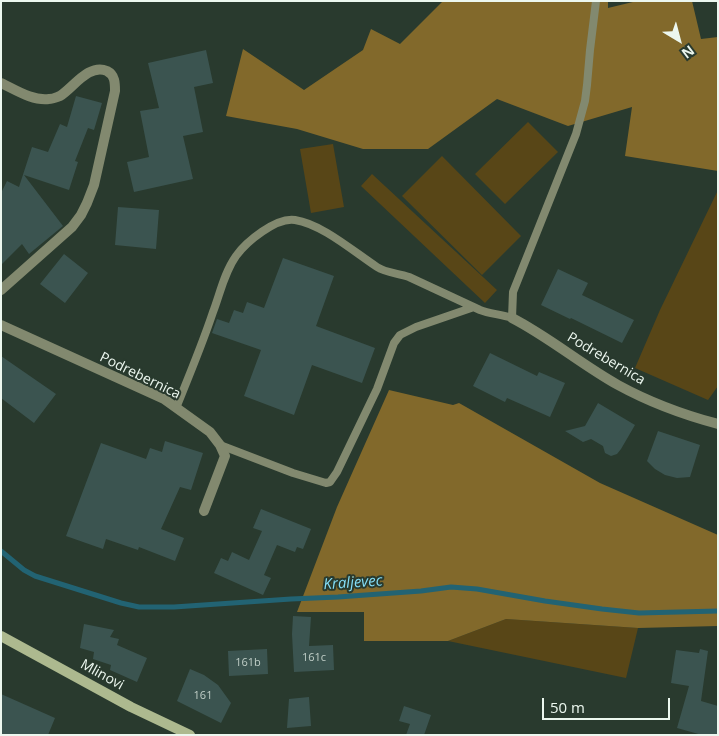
<!DOCTYPE html>
<style>
body{margin:0}
#map{position:relative;width:719px;height:736px;overflow:hidden;background:#293a2e;font-family:"Open Sans",sans-serif}
canvas{display:block}
.frame{position:absolute;inset:0;border:2px solid #ecf7ef;pointer-events:none}
.north{position:absolute;left:654px;top:15px;width:50px;height:50px;-webkit-text-stroke:4px #293a2e;paint-order:stroke;rotate:143deg;font-size:14px;font-weight:700;line-height:20px;text-align:center;color:#ecf7ef}
.north::after{content:'';display:block;margin:auto;width:18px;height:22px;background:#ecf7ef;clip-path:polygon(50% 0,100% 100%,50% 72%,0 100%)}
.scale{position:absolute;left:542px;top:698px;width:128px;height:22px;box-sizing:border-box;border:2px solid #ecf7ef;border-top:0;padding-left:6px;font-size:15px;line-height:18px;white-space:nowrap;color:#ecf7ef;-webkit-text-stroke:4px #293a2e;paint-order:stroke}
</style>
<div id="map">
<canvas width="719" height="736"></canvas>
<div class="frame"></div>
<div class="north">N</div>
<div class="scale">50 m</div>
</div>
<script>
const context = document.querySelector('canvas').getContext('2d');
context.lineJoin = 'round';
function fill(path, color) { context.fillStyle = color; context.fill(path, 'evenodd'); }
function strokePath(path, color, width, dash) { context.strokeStyle = color; context.lineWidth = width; context.lineCap = dash ? 'butt' : 'round'; context.setLineDash(dash || []); context.stroke(path); }
function label(font, color, halo, rows, align = 'center') {
  context.font = font + ' "Open Sans",sans-serif'; context.lineWidth = 4; context.setLineDash([]); context.textBaseline = 'middle'; context.strokeStyle = halo; context.fillStyle = color; for (const [text, x, y, turn = 0] of rows) {
    context.save(); context.translate(x, y); context.rotate((+turn || 0) * Math.PI / 180); context.textAlign = isNaN(turn) ? turn : align; if (halo) context.strokeText(text, 0, 0); context.fillText(text, 0, 0); context.restore();
  }
}
fill(new Path2D(`
 M528,122L558,152L505,204L475,174Z
 M333,144L344,207L311,213L300,149Z
 M442,156L521,236L482,275L402,196Z
 M372,174L497,290L485,303L361,186Z
 M718,190V386L708,400L635,368L660,310Z
 M506,619L638,628L626,678L448,641Z`), '#584617');
fill(new Path2D(`
 M443,1H608V8L637,1H692L701,39L718,37V171L625,156L632,107L568,126L497,99L428,149H363L297,129L226,116L243,49L304,90L363,50L371,29L400,44Z
 M389,390L453,405L459,403L600,483L718,535V626L638,628L506,619L448,641H364V612H297L337,507Z`), '#82692b');
strokePath(new Path2D(`
 M1,551L24,570L35,576L121,603L139,607H174L291,599L338,597L421,591L451,587L477,589L545,601L602,609L639,613L718,611`), '#226373', 5);
fill(new Path2D(`
 M206,50L213,83L194,87L203,132L183,136L193,179L134,192L127,162L149,157L140,111L159,108L148,63Z
 M76,96L102,103L94,130L88,128L75,161L78,162L69,190L24,175L63,226L29,254L22,244L1,265V193L7,181L19,187L32,147L48,152L60,124L67,127Z
 M118,207L159,210L156,249L115,245Z
 M64,254L88,273L65,303L40,284Z
 M283,258L334,276L316,326L375,348L362,383L312,365L294,415L244,396L261,350L212,333L217,319L229,323L234,310L243,313L247,302L264,308Z
 M558,269L588,283L582,295L634,320L622,343L571,318L570,319L541,305Z
 M490,353L537,376L539,372L565,383L550,417L507,398L505,402L473,386Z
 M1,356L56,394L34,423L1,398Z
 M598,403L635,425L621,449L617,454L611,456L605,453L603,446L591,439L583,442L565,431L585,426Z
 M658,431L700,445L690,477L677,478L665,475L655,469L647,461Z
 M165,441L203,453L191,490L180,487L161,529L184,538L175,561L139,547L138,550L106,539L103,549L66,536L101,443L146,459L150,448L162,452Z
 M261,509L311,529L303,549L297,547L295,552L277,545L264,575L271,578L263,595L214,573L221,558L228,561L232,552L249,560L262,531L253,528Z
 M293,616L311,617L309,646L333,645L334,670L294,672L292,634Z
 M84,624L114,630L110,637L119,639L117,645L147,658L137,682L110,670L111,665L93,659L94,652L80,648Z
 M267,649L268,674L229,676L228,651Z
 M700,649L708,651L701,701L718,706V735H702L677,728L689,686L671,683L676,650L699,653Z
 M190,669L204,675L218,685L231,703L221,723L177,701Z
 M1,694L55,718L48,735H1Z
 M309,697L311,726L287,728L289,699Z
 M404,706L431,715L424,735H406L410,724L399,721Z`), '#3b5450');
strokePath(new Path2D(`
 M176,408C189,376 202,345 213,312C220,294 224,273 236,256C246,242 276,217 295,220C322,224 354,252 377,267C386,273 398,273 409,277L480,310C490,314 501,314 512,318L513,292L576,134L585,101L587,85L590,50L596,1
 M220,445L293,473L326,483L330,482L337,472L377,389L394,343L400,335L416,327L474,307`), '#82896f', 8);
strokePath(new Path2D(`
 M1,83C16,90 32,101 49,99C53,99 57,97 60,96C73,88 89,63 107,71C115,75 115,83 115,91L94,185L87,203L81,215L72,227L63,235L1,290
 M512,318C549,337 582,365 618,385C649,402 684,415 718,424
 M1,325L164,399L210,432L220,445L225,456L204,511`), '#82896f', 10);
strokePath(new Path2D(`
 M1,636L131,707L190,735`), '#adb98f', 10);
label('11px', '#c0cec7', null, [
 ["161c",314,658],
 ["161b",248,663],
 ["161",203,696]
]);
label('14px', '#ecf7ef', '#293a2e', [
 ["Podrebernica",606,359,31],
 ["Podrebernica",140,376,26],
 ["Mlinovi",102,675,29]
]);
label('italic 15px', '#84def7', '#293a2e', [
 ["Kraljevec",353,583,-4]
]);
</script>
